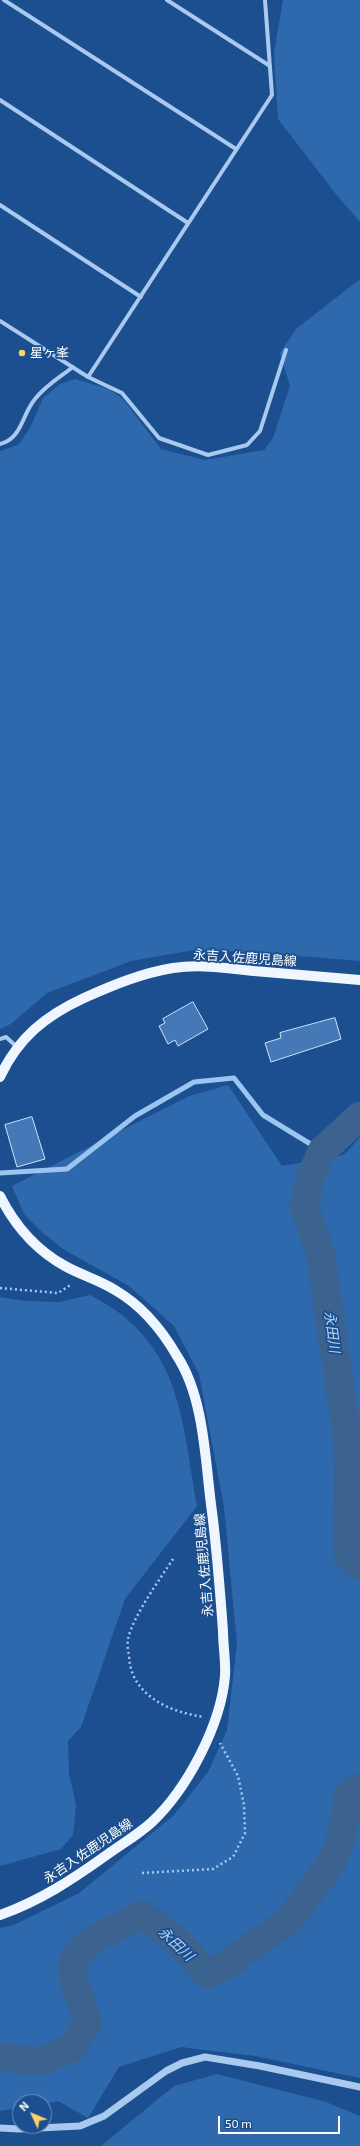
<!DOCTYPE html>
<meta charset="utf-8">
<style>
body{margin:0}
#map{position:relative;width:360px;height:2146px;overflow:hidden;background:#1b4f8f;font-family:"Exo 2",sans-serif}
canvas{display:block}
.north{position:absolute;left:12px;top:2094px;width:40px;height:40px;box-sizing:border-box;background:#1b4f8f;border:1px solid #7695bc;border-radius:50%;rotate:314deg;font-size:11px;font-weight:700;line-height:16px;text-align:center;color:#fff}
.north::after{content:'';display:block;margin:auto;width:14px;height:18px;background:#ffd166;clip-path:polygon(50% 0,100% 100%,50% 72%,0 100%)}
.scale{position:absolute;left:218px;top:2116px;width:122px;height:18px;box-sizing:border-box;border:2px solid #fff;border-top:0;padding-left:5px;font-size:12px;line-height:14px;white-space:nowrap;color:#fff;-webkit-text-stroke:3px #1b4f8f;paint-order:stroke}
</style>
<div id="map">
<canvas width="360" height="2146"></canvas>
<div class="north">N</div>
<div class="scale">50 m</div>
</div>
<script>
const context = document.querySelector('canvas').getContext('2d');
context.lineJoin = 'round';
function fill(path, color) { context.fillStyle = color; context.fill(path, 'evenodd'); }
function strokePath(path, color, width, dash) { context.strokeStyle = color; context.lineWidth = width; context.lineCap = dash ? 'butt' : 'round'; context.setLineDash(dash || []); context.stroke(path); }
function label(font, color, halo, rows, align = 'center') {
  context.font = font + ' "Exo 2","Noto Sans JP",sans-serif'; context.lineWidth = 3.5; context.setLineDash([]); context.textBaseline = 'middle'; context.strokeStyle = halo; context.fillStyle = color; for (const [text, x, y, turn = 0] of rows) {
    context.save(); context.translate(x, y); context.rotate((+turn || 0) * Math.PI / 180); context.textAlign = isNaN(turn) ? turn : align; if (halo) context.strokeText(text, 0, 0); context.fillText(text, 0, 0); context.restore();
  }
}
fill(new Path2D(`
 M283,0H360V222L335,193L278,119L274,53Z
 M360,279V961L252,952L194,950L131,961L47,993L11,1024L0,1029V451L18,445L30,428L43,398L60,384L75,379L109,389L123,399L161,449L205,460L264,450L273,438L290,386L280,353L296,329Z
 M228,1085L282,1166L344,1155L360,1137V2078L255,2056L181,2047L119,2067L88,2118L58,2101L44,2104V2102H20V2108L0,2111V1928L14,1925L79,1893L173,1816L208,1772L227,1730L237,1644L224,1507L199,1374L174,1326L129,1286L63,1249L44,1234L24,1214L12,1186L189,1096Z
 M90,1295C181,1341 181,1416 197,1506L125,1599L81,1727L68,1741L69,1773L76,1805L73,1835L61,1849L0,1866V1297L25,1301L59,1302Z
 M217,2074L326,2102L360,2116V2146H101L174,2086Z`), '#2e69ad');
strokePath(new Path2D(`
 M0,1173L67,1169L135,1116L194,1082L234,1078L263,1115L322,1151`), '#9cc4f0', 5);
strokePath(new Path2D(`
 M360,1116L322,1151L311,1176L304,1205L320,1252L349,1449L348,1554L360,1566
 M0,2057L39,2062L72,2048L88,2023C85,2013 72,1978 72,1970C73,1942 122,1925 143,1915L177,1941L208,1974L226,1965L289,1920L333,1861L342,1835L348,1796L360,1787`), '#3c6290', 29);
const building = new Path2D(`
 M193,1002L208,1029L178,1046L175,1040L168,1044L159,1026L165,1023L163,1019Z
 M335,1018L341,1039L271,1062L265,1043L281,1038L280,1033Z
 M32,1117L45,1159L17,1167L5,1125Z`);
fill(building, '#4478b7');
strokePath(building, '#cfe3fa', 1);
strokePath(new Path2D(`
 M0,1288L58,1293L72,1284
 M173,1559C160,1579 133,1616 128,1639C127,1644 128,1650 129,1655C130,1695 169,1712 204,1717
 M142,1873L213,1869L233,1857L245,1833L244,1805L238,1776L220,1743`), '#a9c9ee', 2.5, [2, 3]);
strokePath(new Path2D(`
 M4,0L236,149
 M167,0L270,66
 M0,100L188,223
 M0,205L141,297
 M0,321L88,377L272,95L265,0
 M88,377L122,393L159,438L208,455L247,445L260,431L286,350
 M0,444C22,439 22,414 35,399C45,386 60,377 73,367
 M0,1039L6,1037L17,1047`), '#a9c9ee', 4);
strokePath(new Path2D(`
 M0,2128L19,2129L80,2126L104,2116L166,2071L182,2063L205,2057L260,2066L360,2087`), '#a9c9ee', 7);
strokePath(new Path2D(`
 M0,1077C18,1038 45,1016 84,998C113,985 142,973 173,968C200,964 228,968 254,971C290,974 325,977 360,980
 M0,1196C15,1226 36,1250 65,1266C81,1275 99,1280 115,1290C141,1305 162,1330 177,1356C205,1399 205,1462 212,1512C217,1551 220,1590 223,1631C223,1645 226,1662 225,1676C221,1725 187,1789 152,1822C139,1834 122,1844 108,1854C73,1879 40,1901 0,1915`), '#f0f6ff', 10);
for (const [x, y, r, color] of [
 [22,353,4,"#ffd166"]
]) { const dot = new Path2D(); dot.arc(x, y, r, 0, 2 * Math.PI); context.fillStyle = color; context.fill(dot); strokePath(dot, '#1b4f8f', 1.5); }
label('13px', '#fff', '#1b4f8f', [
 ["星ヶ峯",30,353]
], 'left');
label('13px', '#fff', '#1b4f8f', [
 ["永吉入佐鹿児島線",245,958,4],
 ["永吉入佐鹿児島線",204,1565,-95],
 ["永吉入佐鹿児島線",88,1851,-34]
]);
label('italic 14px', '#b5d3f5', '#1b4f8f', [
 ["永田川",332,1332,82],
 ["永田川",176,1944,43]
]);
</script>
